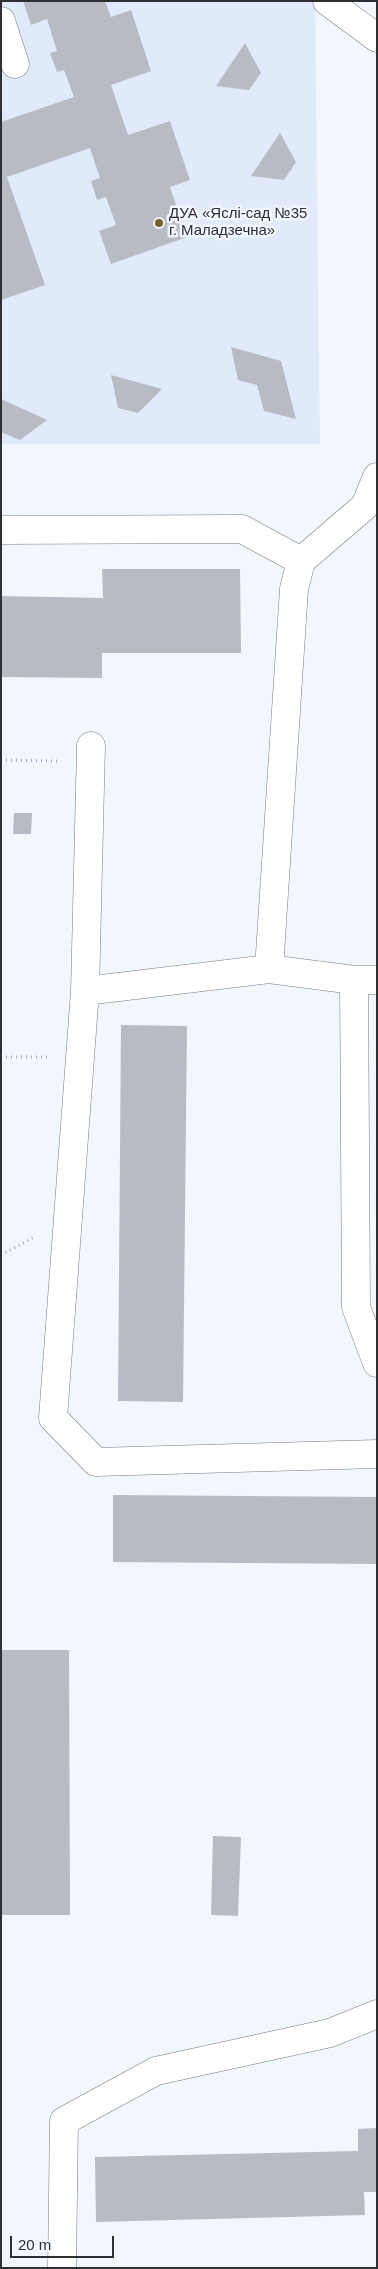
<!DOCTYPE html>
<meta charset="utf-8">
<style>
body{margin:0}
#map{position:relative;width:378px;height:2269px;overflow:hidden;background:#f2f7fe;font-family:Helvetica,sans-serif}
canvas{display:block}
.frame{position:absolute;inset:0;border:2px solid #2d2f33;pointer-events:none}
.scale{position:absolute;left:10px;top:2236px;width:104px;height:22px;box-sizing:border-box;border:2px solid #2d2f33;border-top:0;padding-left:6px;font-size:15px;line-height:18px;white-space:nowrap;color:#2d2f33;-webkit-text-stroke:4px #f2f7fe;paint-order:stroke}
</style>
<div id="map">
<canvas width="378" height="2269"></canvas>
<div class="frame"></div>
<div class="scale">20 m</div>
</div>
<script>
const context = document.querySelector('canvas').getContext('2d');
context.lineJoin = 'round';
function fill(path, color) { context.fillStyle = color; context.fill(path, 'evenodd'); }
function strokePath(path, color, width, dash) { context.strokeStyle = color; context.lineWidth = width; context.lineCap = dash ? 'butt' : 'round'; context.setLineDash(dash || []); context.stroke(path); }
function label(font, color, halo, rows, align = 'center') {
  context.font = font + ' Helvetica,sans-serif'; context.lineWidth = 5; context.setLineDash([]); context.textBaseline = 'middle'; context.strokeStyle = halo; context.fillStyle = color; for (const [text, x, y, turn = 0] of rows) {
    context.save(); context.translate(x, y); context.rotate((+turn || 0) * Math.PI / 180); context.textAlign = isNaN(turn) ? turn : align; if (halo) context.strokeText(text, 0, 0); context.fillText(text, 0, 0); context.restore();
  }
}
fill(new Path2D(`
 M1,1H315L320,444H1Z`), '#e1eafa');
fill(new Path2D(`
 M23,1H105L111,17L131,10L151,71L111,85L128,135L170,121L190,180L170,187L187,237L111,264L99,231L116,225L106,197L97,200L91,181L100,178L90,148L7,177L45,285L1,300V122L74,97L64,70L57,72L50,53L57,51L47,19L31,25Z
 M245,43L261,73L249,90L216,86Z
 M280,133L296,162L284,180L251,176Z
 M231,347L281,361L296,419L264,411L257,385L238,380Z
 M111,375L162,389L138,413L118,408Z
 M1,399L47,420L20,440L1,432Z
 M102,569H240L241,653H102V678L1,677V596L103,598Z
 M14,813H32L31,834H13Z
 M121,1025L187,1026L183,1402L118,1401Z
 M113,1495L377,1497V1564L113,1562Z
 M1,1650H69L70,1915H2Z
 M213,1836L241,1837L238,1916L211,1915Z
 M377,2128V2192H364L365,2215L96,2222L95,2157L358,2151V2129Z`), '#b7bcc4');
const minor = new Path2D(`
 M327,1L377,38
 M1,21L15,64
 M1,530L242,529L301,561
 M91,746L85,991L53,1418L96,1462L377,1454
 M269,969L354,980L356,1307L377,1363
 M354,980H377
 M85,991L269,969L294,589L301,561L365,506L377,477
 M62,2268L64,2121L156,2071L330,2033L377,2014`);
strokePath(minor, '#767b83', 29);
strokePath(new Path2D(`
 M1,760L58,761
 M1,1057H49
 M1,1255L36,1236`), '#a8acb2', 3, [1, 4]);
strokePath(minor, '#fff', 28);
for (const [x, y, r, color] of [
 [159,223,5,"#786030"]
]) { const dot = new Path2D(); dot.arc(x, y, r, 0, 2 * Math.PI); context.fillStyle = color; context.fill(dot); strokePath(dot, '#f2f7fe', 2); }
label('15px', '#2d2f33', '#f2f7fe', [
 ["ДУА «Яслі-сад №35",169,214],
 ["г. Маладзечна»",169,231]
], 'left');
</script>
